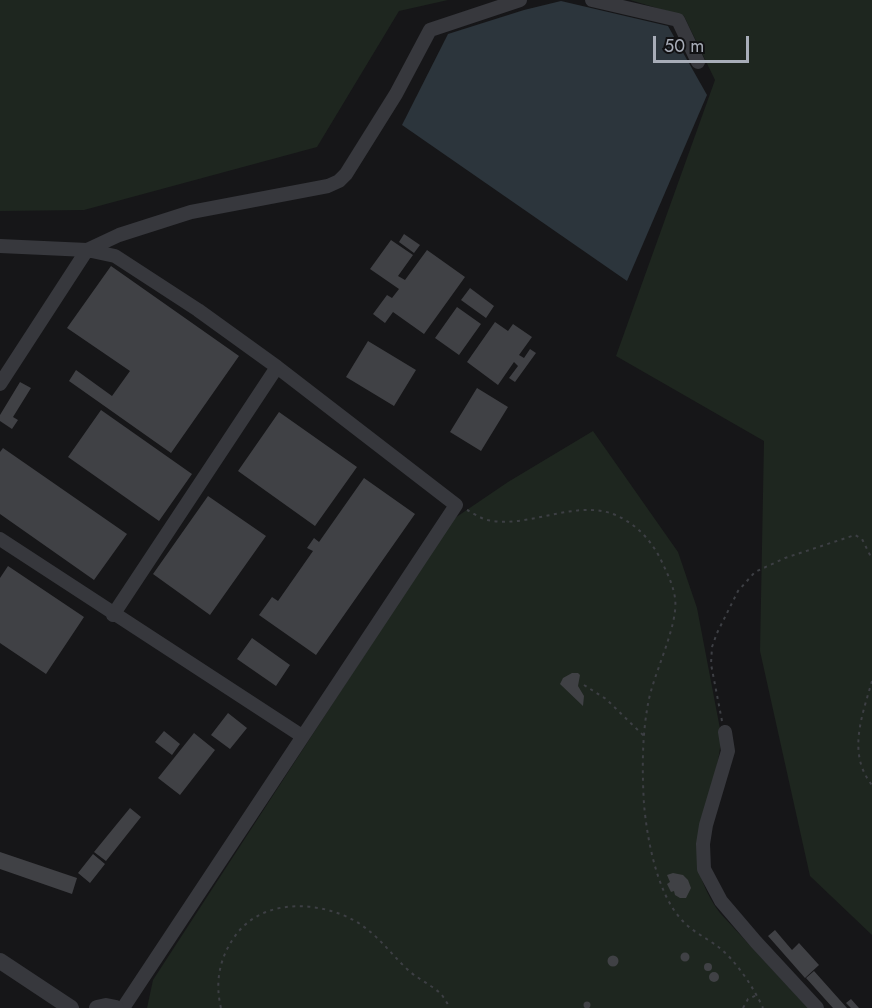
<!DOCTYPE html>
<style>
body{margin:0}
#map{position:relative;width:872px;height:1008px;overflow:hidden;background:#161618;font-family:Jost,sans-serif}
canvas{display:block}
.scale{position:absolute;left:653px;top:36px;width:96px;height:27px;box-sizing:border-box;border:3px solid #a8adb8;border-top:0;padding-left:8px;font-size:18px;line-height:21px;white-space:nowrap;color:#a8adb8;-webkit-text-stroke:4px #111113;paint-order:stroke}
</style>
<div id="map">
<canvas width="872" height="1008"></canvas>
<div class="scale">50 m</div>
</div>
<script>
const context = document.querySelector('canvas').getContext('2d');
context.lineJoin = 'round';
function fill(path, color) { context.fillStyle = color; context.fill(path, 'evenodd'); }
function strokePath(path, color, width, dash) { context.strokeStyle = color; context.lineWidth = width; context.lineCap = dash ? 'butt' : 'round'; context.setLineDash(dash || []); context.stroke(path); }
fill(new Path2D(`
 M0,0H448L399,11L317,147L84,210L0,211Z
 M630,0H872V935L810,876L760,651L764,441L616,356L715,80L684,16Z
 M593,431L678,552L697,608L721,734C719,805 669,842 720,913L808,1008H147L153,980L452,520L508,482Z`), '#1e261f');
fill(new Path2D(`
 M561,1L668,26L707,95L627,281L402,125L448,34L524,10Z`), '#2c353c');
fill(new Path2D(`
 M404,234L420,245L414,253L399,242Z
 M391,240L413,255L398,276L405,280L427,250L465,277L424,334L393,312L385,323L373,314L387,295L392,298L399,289L370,269Z
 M111,266L239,356L171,453L69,381L76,370L112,396L130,371L67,328Z
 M470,288L494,306L486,318L461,300Z
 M457,307L481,324L459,355L435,338Z
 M495,322L508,331L513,324L532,337L519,355L524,358L530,349L536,353L515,382L509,378L518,366L514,362L498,385L467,362Z
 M368,341L416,370L394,406L346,377Z
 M20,382L31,388L13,417L18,420L12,429L0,421V415Z
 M477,388L508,407L481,451L450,432Z
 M101,410L192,474L159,521L68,457Z
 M279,412L357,467L315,526L238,471Z
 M3,448L127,534L94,580L0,514V452Z
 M364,478L415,514L316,655L259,615L272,597L278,601L313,551L307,548L314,538L319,542Z
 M208,496L266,536L210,615L153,574Z
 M8,566L84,617L46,674L0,643V578Z
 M252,638L290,665L276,686L237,659Z
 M572,673H578L580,675L578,686L584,696L583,706L560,684L563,678Z
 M228,713L247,728L230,749L211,735Z
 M164,731L180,744L172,755L155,742Z
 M194,733L215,750L180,795L158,778Z
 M130,808L141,817L106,861L94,852Z
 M0,852L77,878L72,894L0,869Z
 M93,854L105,864L90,883L78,873Z
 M673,873L683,875L688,880L691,888L686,898H680L675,895L674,891L671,892L667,884L670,882L667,875Z
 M775,930L792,950L799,943L819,965L805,978L768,936Z
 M680.5 957a4.5 4.5 0 1 1 9 0a4.5 4.5 0 1 1-9 0Z
 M607.5 961a5.5 5.5 0 1 1 11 0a5.5 5.5 0 1 1-11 0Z
 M704 967a4 4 0 1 1 8 0a4 4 0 1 1-8 0Z
 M814,971L847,1008H833L806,978Z
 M709 977a5 5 0 1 1 10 0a5 5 0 1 1-10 0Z
 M851,999L859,1008H851L846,1003Z
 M583.5 1005a3.5 3.5 0 1 1 7 0a3.5 3.5 0 1 1-7 0Z`), '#404145');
strokePath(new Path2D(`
 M467,510C473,513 480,518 487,520C532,530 583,493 625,520C641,529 653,544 661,560C667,573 673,584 675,598C679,625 653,674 648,704C642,736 642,771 644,804C647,839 657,893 681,919C691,931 705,937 717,946C735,959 754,988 763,1008
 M872,681C862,716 847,754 872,785
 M584,685L606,699L644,736
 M722,721L711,664L712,647L717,633L738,591L755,572L785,558L855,535L862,539L872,559
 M221,1008C215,983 219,960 233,939C260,897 319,900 357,922C379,936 389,952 407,969C416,978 430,984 440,993C444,997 447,1003 450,1008
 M743,1008L748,999L757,995`), '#3d3f44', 2, [3, 4.5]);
strokePath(new Path2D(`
 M592,0L678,20L698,62
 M0,246L87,250L115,256L198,310L277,367L456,505L123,1008
 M0,384L87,250L119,235L191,212L328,186L339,181L346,174L396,94L430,30L520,0
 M0,539L302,736
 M113,615L277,367
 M725,732L728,751L706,825L703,844L704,869L721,901L756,942L817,1008`), '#37383d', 14);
strokePath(new Path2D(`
 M0,961L71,1008
 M97,1008L106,1006L116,1008`), '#37383d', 16);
</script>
